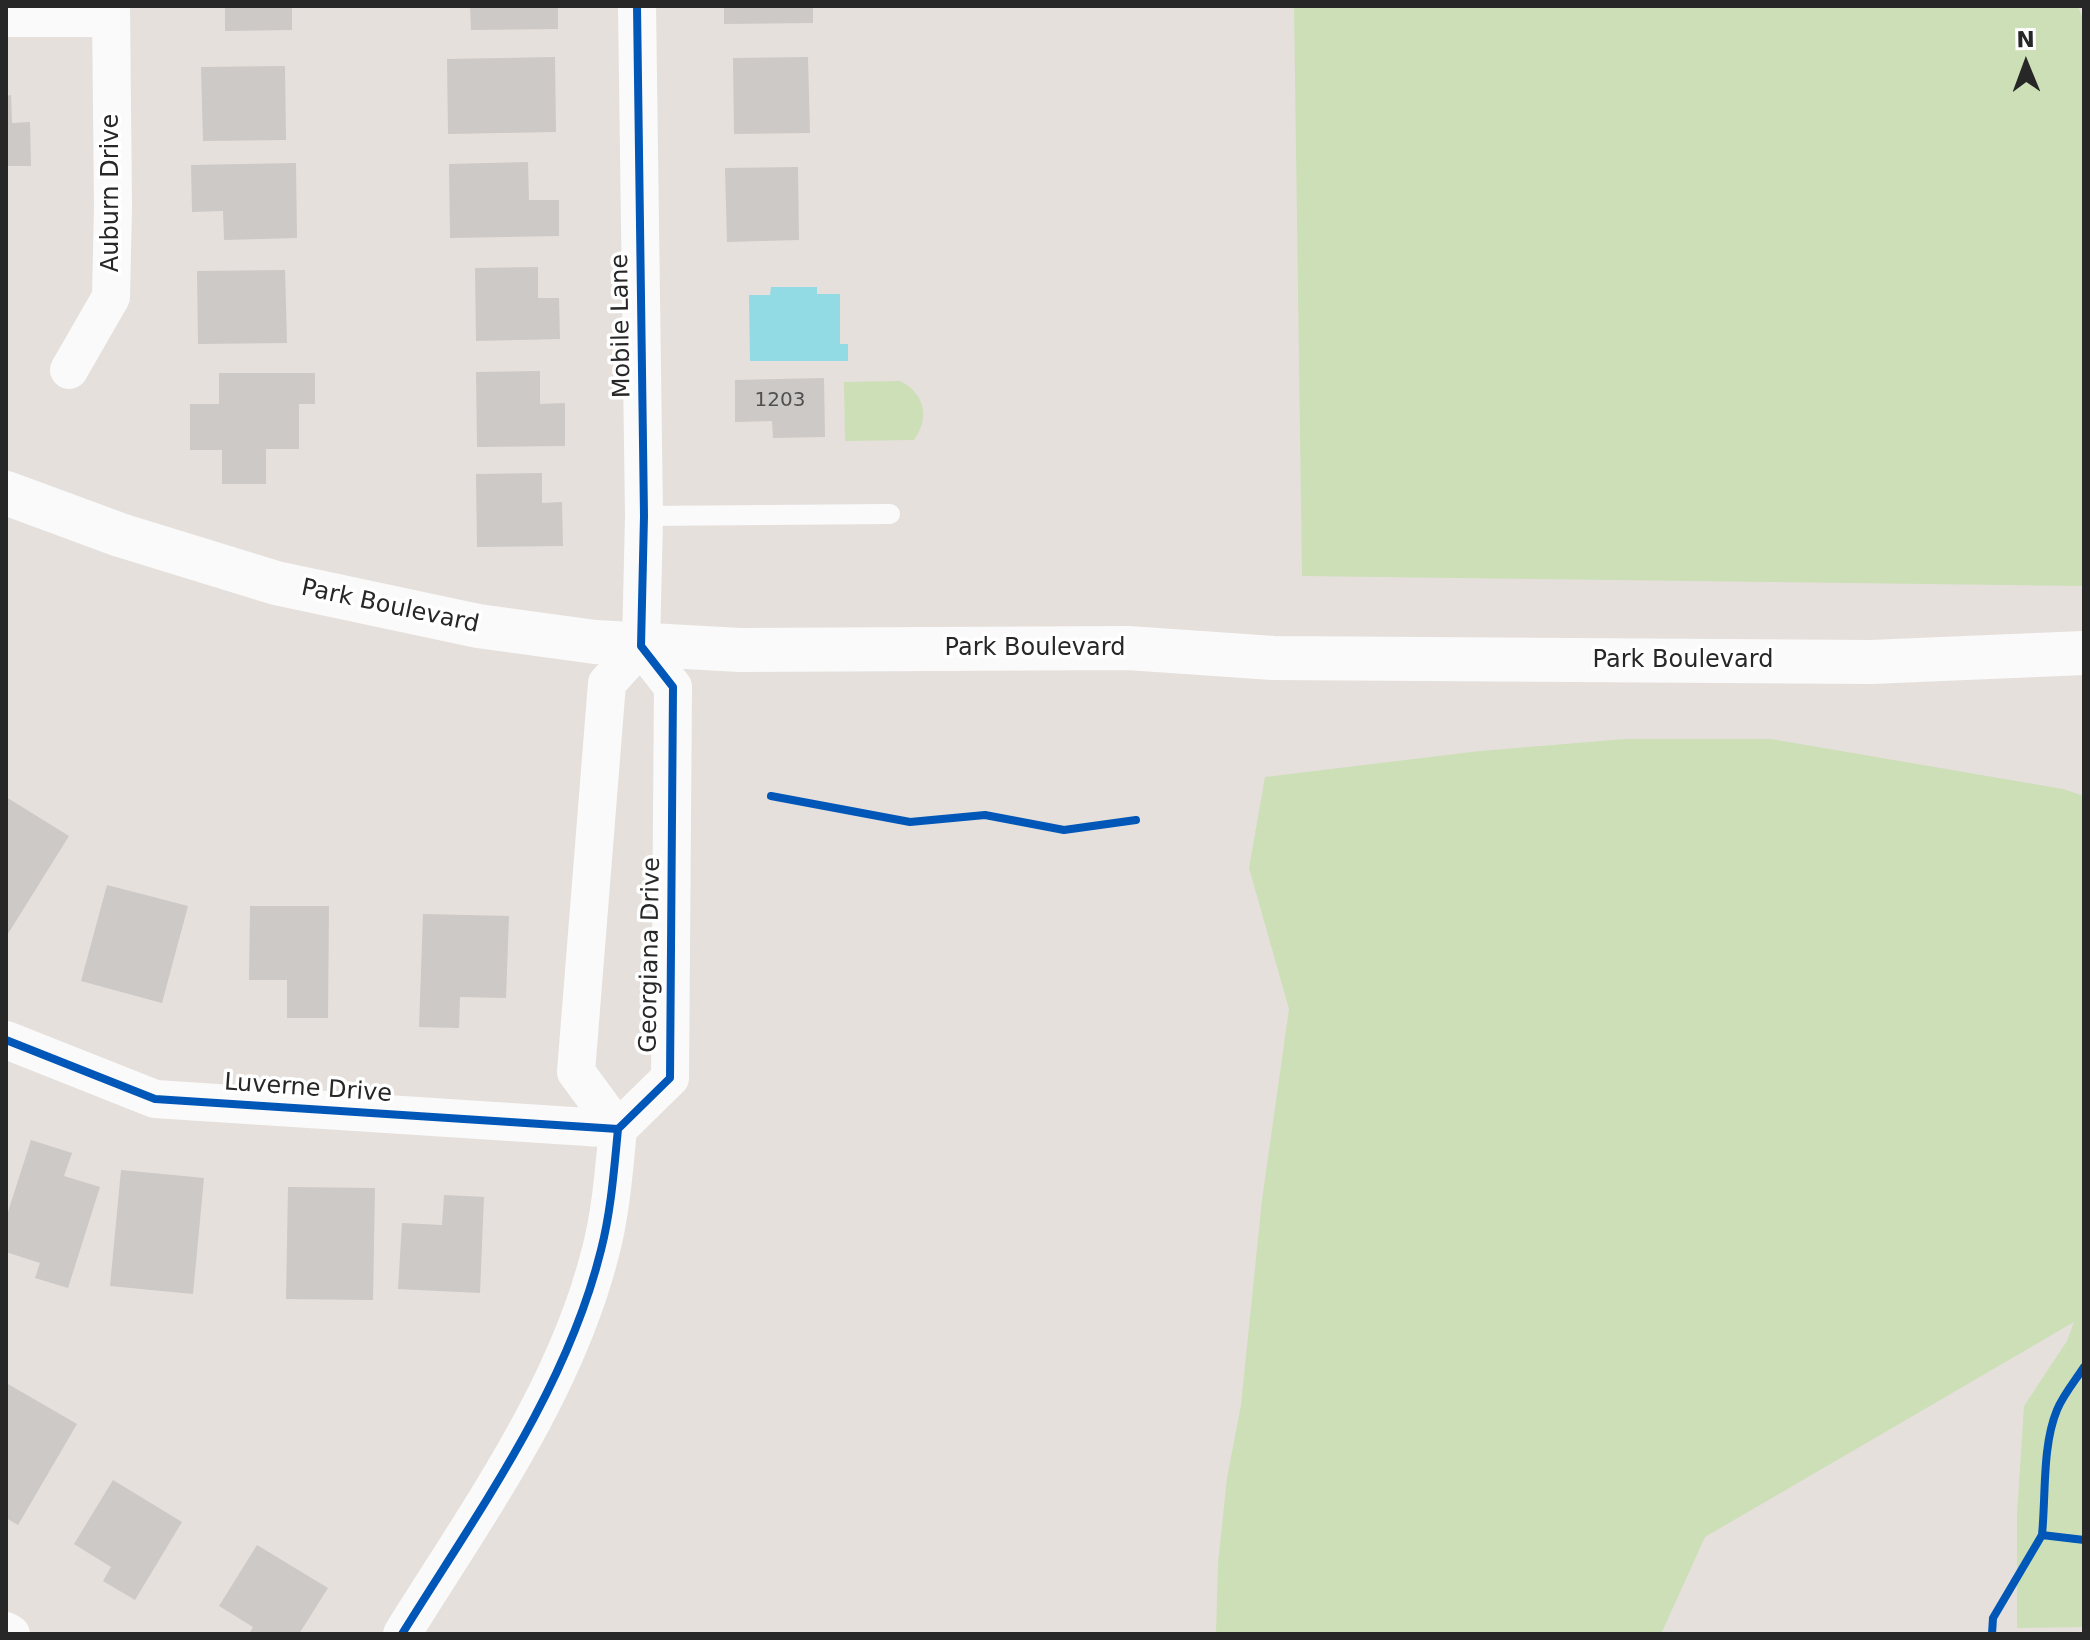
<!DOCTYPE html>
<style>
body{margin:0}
#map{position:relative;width:2090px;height:1640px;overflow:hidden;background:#e5e0dc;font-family:"DejaVu Sans",sans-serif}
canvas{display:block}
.frame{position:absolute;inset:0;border:8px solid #272727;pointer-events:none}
.north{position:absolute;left:1986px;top:24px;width:80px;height:80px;-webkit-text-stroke:6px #fff;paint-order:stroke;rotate:359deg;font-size:22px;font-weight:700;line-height:32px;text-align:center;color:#272727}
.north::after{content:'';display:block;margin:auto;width:28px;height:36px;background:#272727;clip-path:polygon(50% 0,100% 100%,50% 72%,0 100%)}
</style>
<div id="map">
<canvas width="2090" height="1640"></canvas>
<div class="frame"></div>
<div class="north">N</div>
</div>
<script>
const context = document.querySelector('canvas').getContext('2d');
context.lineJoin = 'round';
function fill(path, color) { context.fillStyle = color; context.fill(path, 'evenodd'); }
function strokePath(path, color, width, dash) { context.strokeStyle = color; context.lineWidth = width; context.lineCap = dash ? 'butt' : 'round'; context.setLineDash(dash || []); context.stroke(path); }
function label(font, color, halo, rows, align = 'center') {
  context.font = font + ' "DejaVu Sans",sans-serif'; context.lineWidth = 7; context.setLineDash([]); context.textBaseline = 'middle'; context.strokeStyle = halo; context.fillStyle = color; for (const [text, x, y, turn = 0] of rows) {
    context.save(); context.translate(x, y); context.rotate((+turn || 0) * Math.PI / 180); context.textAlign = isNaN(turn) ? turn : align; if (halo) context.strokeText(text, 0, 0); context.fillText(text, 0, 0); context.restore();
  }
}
fill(new Path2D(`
 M1294,6H2078L2084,23V586L1302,576Z
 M900,381C925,393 930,418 914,440L845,441L844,382Z
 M1625,739H1771L2063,789L2084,796V1627L2017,1628V1514L2024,1406L2067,1341L2074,1322L1705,1537L1661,1634H1216L1218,1563L1227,1478L1241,1405L1262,1200L1289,1009L1249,868L1265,777L1480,751Z`), '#ccdfb6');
fill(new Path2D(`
 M771,287H817V294H840V344H848V361H750L749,295H770Z`), '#92dae4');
fill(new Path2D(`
 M225,6H292V30L225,31Z
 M470,6H558V29L471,30Z
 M724,6H813V23L724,24Z
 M555,57L556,132L448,134L447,59Z
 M808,57L810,133L734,134L733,58Z
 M285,66L286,140L203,141L201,67Z
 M11,95L12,123L30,122L31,166H6V96Z
 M528,162L529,200H559V236L450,238L449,164Z
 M296,163L297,238L224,240L223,211L192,212L191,165Z
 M798,167L799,240L727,242L725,168Z
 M538,267V298H559L560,339L476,341L475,268Z
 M285,270L287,343L198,344L197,271Z
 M540,371V404L565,403V446L477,447L476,372Z
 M219,373H315V404H299V449H266V484H222V450H190V404H219Z
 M824,378L825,437L773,438L772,421L735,422V380Z
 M542,473V503L562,502L563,546L477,547L476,474Z
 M6,797L69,836L6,937Z
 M107,885L188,906L162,1003L81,981Z
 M250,906H329L328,1018H287V980H249Z
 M423,914L509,916L506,998L460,997L459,1028L419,1027Z
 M31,1140L72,1153L64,1176L100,1187L68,1288L35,1278L40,1263L6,1252V1218Z
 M121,1170L204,1178L193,1294L110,1286Z
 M288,1187L375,1188L373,1300L286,1299Z
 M444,1195L484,1197L480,1293L398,1289L402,1223L442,1225Z
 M8,1384L77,1424L18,1525L6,1518V1387Z
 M113,1480L182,1522L135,1600L103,1581L111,1567L74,1544Z
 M257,1545L328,1588L299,1634H249L253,1627L219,1606Z`), '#ccc9c6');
strokePath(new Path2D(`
 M644,516L890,514`), '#fbfafa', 20);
strokePath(new Path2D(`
 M637,6L644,516L641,646
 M6,18H111
 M69,370L111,297L113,207L111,6
 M6,1040L155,1099L618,1129
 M618,1129L576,1072L607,683L641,646
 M6,1631L11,1634
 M402,1634C477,1513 566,1391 601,1250C611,1211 614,1170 618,1129L670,1078L673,687L641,646`), '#fbfafa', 38);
strokePath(new Path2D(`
 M6,493L120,535L276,583L478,626L595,642L740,650L1128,648L1273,658L1871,662L2084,653`), '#fbfafa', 44);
strokePath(new Path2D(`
 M771,796L910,822L985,815L1064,830L1136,820
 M6,1040L155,1099L618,1129
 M2042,1535C2046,1495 2042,1446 2057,1410C2063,1395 2075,1381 2084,1367
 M402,1634C477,1513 566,1391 601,1250C611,1211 614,1170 618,1129L670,1078L673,687L641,646L644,516L637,6
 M1992,1634L1993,1618L2042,1535L2084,1540`), '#0057b8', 8);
label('20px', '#515050', null, [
 ["1203",780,401]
]);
label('24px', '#272727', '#fff', [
 ["Auburn Drive",112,193,-90],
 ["Mobile Lane",622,326,-91],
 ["Park Boulevard",390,607,12],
 ["Park Boulevard",1035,649],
 ["Park Boulevard",1683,661],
 ["Georgiana Drive",651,955,-89],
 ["Luverne Drive",308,1089,4]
]);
</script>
